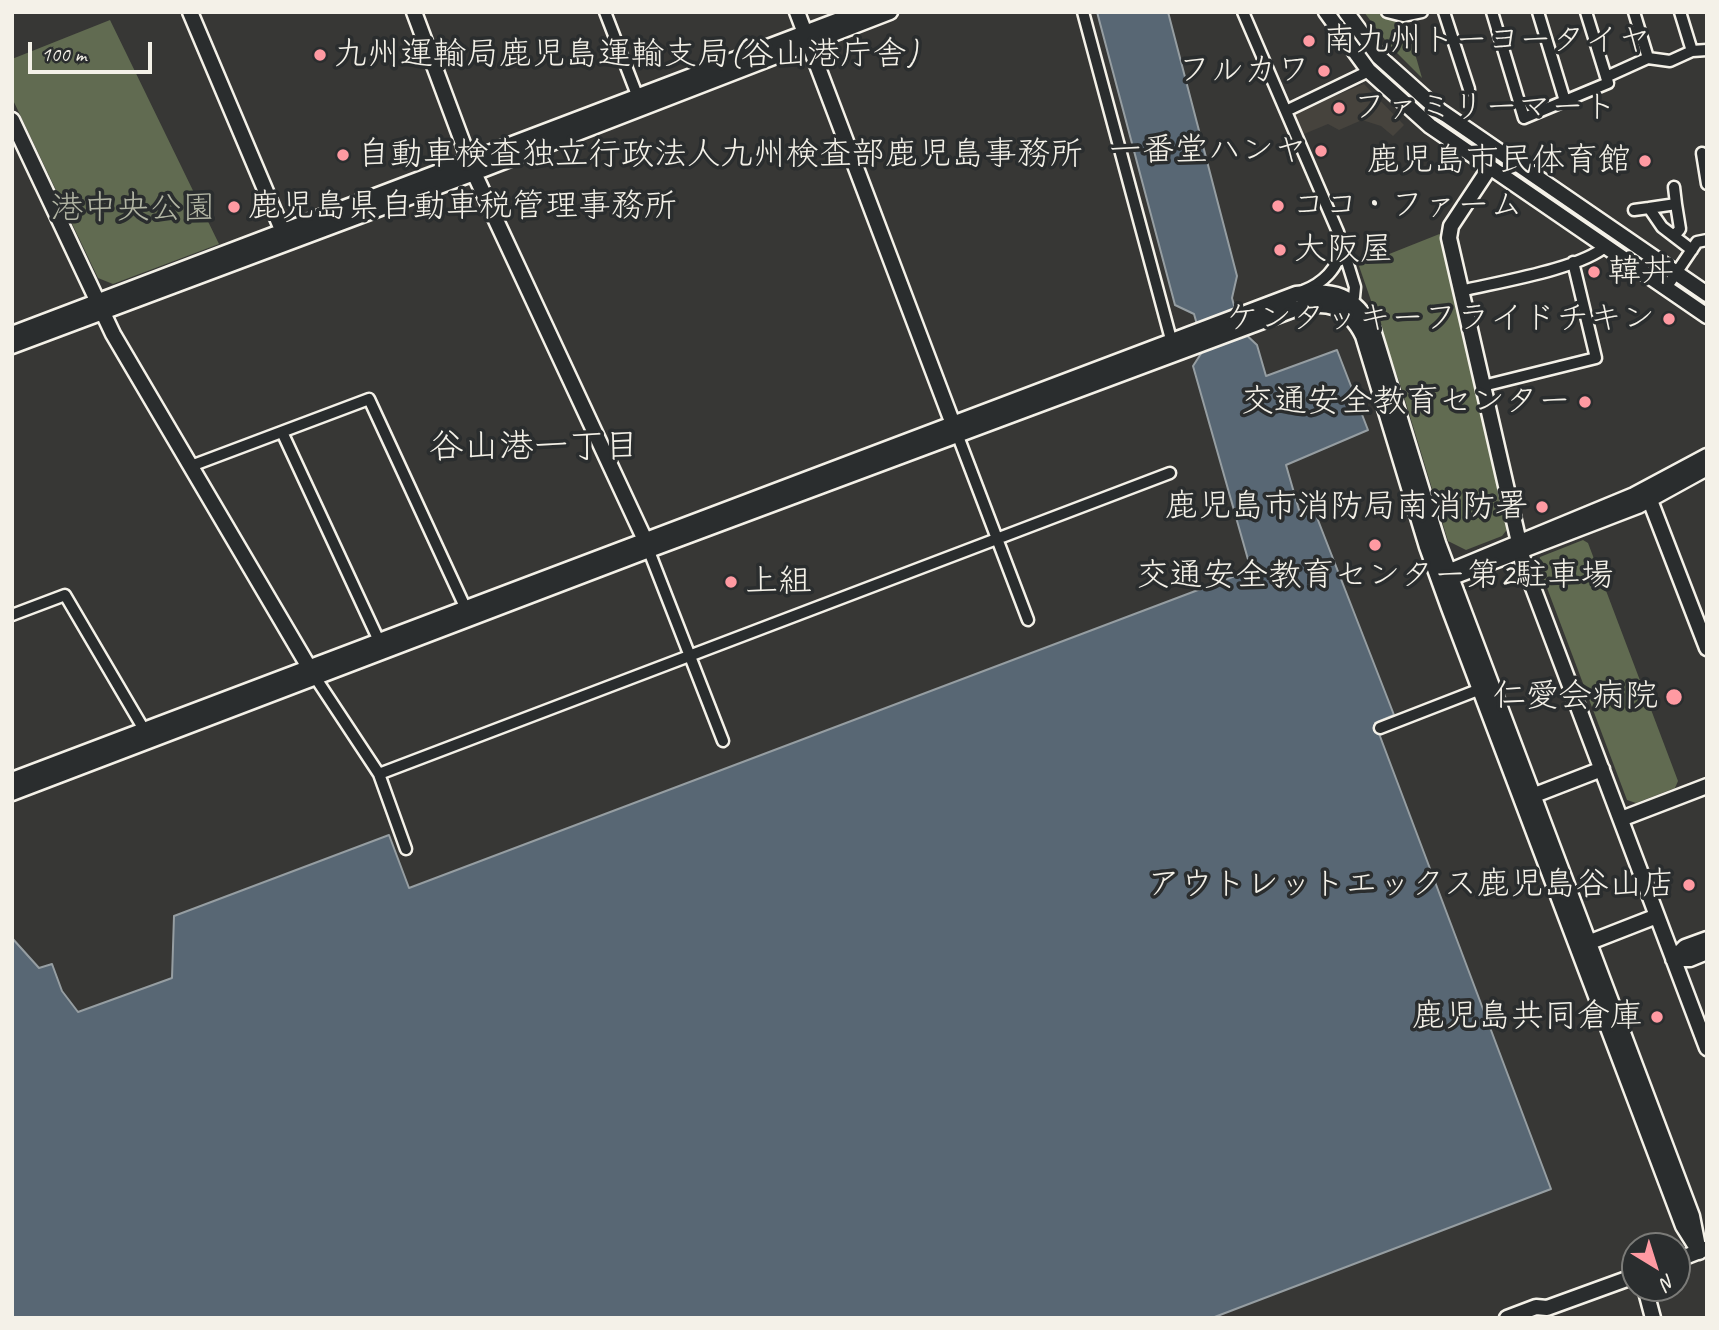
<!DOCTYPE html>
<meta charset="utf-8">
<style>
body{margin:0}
#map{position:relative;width:1719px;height:1330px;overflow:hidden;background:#373735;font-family:Caveat,sans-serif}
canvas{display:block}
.frame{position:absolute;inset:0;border:14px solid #f4f1e8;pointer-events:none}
.north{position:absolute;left:1621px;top:1232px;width:70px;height:70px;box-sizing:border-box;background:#2a2d2e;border:2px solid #7b7b78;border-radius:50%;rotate:142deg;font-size:19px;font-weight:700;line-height:28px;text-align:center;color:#f4f1e8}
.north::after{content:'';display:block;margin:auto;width:24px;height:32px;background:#ff9aa2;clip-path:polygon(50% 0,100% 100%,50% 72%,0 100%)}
.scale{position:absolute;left:28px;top:42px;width:124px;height:32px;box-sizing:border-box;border:4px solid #f4f1e8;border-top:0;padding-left:9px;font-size:21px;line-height:24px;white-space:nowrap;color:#f4f1e8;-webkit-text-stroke:5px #2a2d2e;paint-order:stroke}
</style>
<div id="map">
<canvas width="1719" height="1330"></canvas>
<div class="frame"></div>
<div class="north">N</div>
<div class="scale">100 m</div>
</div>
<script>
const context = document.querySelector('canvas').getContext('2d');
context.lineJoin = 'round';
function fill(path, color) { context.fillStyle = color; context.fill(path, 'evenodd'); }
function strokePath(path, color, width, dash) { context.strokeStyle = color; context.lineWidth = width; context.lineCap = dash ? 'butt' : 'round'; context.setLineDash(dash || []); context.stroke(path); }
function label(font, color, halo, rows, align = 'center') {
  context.font = font + ' Caveat,"Klee One",sans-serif'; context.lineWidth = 7; context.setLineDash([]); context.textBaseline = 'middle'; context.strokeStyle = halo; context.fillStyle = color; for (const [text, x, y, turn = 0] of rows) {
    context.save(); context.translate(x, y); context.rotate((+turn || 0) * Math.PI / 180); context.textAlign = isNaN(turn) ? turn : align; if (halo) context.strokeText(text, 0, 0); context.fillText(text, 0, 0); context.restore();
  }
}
fill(new Path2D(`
 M1364,84L1404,125L1393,136L1381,126L1362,120L1339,130L1328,124L1304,134L1295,116L1298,111Z`), '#46433d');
fill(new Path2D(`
 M1364,12H1378L1406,22L1422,78L1388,44Z
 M110,20L219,244L113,284L98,278L12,98V59Z
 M1442,233L1509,527L1502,536L1466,550L1448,541L1402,390L1359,266Z
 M1583,540L1588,543L1678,781L1675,788L1636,803L1627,800L1538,564L1540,557Z`), '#616b51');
const water = new Path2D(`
 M1097,12H1168L1237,276L1232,298L1240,329L1257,345L1266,376L1337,350L1368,430L1286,465L1299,510L1316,515L1394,715L1375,723L1551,1189L1212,1318H12V938L39,968L52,964L62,991L78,1012L172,978L174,916L389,835L409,888L1251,570L1193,366L1204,349L1194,314L1175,305Z`);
fill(water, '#586774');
strokePath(water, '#969ea2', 2);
const street = new Path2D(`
 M605,12L639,100
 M1083,12L1172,343
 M1243,12L1338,232L1355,287L1354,297L1348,305
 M1387,12L1403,16L1422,12
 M1444,12L1469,89
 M1492,12L1524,118L1608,83L1586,12
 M1538,12L1565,101
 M1634,12L1648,58
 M1680,12L1692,51
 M1606,77L1648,58L1670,61L1692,51L1707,50
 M1286,111L1369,71
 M1702,153L1707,184
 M1649,208L1676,204L1674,187
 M1634,210L1649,208L1662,227L1692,250
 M1674,236L1680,229L1676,204
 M1666,288L1697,242L1707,240
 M1303,291C1321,284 1341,268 1339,247
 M1461,291C1498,282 1580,269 1606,246
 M1483,386L1596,358L1573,262
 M956,431L1028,620
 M282,432L380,643
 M191,466L369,399L466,609
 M647,546L723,741
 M12,615L65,595L146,733
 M313,674L379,774L406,849
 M1380,728L1483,688
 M379,774L1170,473`);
const secondary = new Path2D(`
 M190,12L286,239
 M414,12L474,173L645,540
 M797,12L953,424
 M1326,12L1369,71L1430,126L1707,316
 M1346,12L1379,57L1436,108L1707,294
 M12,120L113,334L310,669
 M1490,167L1451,226L1449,238L1524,564L1707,1048
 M12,334L860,12
 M12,346L474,173L890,12
 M1646,490L1707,648
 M1443,574L1634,495L1707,456
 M1458,575L1638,506L1707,468
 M12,780L1296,294C1334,289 1354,294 1373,330L1438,543L1692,1216L1699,1252
 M12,793L649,550L1295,309C1325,300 1348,305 1363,336L1427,547L1449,608L1683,1226L1695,1245
 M1527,798L1602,769
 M1621,819L1707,786
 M1580,946L1657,916
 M1673,959L1685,947L1707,939
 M1673,959H1690L1707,952
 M1677,1260L1705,1249
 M1645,1288L1653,1318
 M1507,1318L1536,1307L1547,1308L1635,1276`);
strokePath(street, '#f4f1e8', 15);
strokePath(secondary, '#f4f1e8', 19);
strokePath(street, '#2a2d2e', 10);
strokePath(secondary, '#2a2d2e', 14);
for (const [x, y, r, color] of [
 [1309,41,7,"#ff9aa2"],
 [320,55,7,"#ff9aa2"],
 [1324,71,7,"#ff9aa2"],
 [1339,108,7,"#ff9aa2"],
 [1321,151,7,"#ff9aa2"],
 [343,155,7,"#ff9aa2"],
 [1645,161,7,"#ff9aa2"],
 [1278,206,7,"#ff9aa2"],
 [234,207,7,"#ff9aa2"],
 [1280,250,7,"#ff9aa2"],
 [1594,272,7,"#ff9aa2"],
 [1669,319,7,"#ff9aa2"],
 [1585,402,7,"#ff9aa2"],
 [1542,507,7,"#ff9aa2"],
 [1375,545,7,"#ff9aa2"],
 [731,582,7,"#ff9aa2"],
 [1674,697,9,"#ff9aa2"],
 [1689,885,7,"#ff9aa2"],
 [1657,1017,7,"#ff9aa2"]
]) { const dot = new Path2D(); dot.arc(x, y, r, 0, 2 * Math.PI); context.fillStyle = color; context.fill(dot); strokePath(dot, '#2a2d2e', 2.5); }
label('33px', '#f4f1e8', '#2a2d2e', [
 ["南九州トーヨータイヤ",1323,41],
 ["九州運輸局鹿児島運輸支局(谷山港庁舎)",334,55],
 ["フルカワ",1310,71,"right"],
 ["ファミリーマート",1353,108],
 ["一番堂ハンヤ",1307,151,"right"],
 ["自動車検査独立行政法人九州検査部鹿児島事務所",357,155],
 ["鹿児島市民体育館",1631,161,"right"],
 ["ココ・ファーム",1292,206],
 ["鹿児島県自動車税管理事務所",248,207],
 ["大阪屋",1294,250],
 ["韓丼",1608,272],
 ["ケンタッキーフライドチキン",1655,319,"right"],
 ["交通安全教育センター",1571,402,"right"],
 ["鹿児島市消防局南消防署",1528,507,"right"],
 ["交通安全教育センター第2駐車場",1375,576,"center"],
 ["上組",745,582],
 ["仁愛会病院",1658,697,"right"],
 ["アウトレットエックス鹿児島谷山店",1675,885,"right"],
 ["鹿児島共同倉庫",1643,1017,"right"]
], 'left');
label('33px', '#b2b5a4', '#2a2d2e', [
 ["港中央公園",133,209]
]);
label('35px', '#f4f1e8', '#2a2d2e', [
 ["谷山港一丁目",534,448]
]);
</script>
